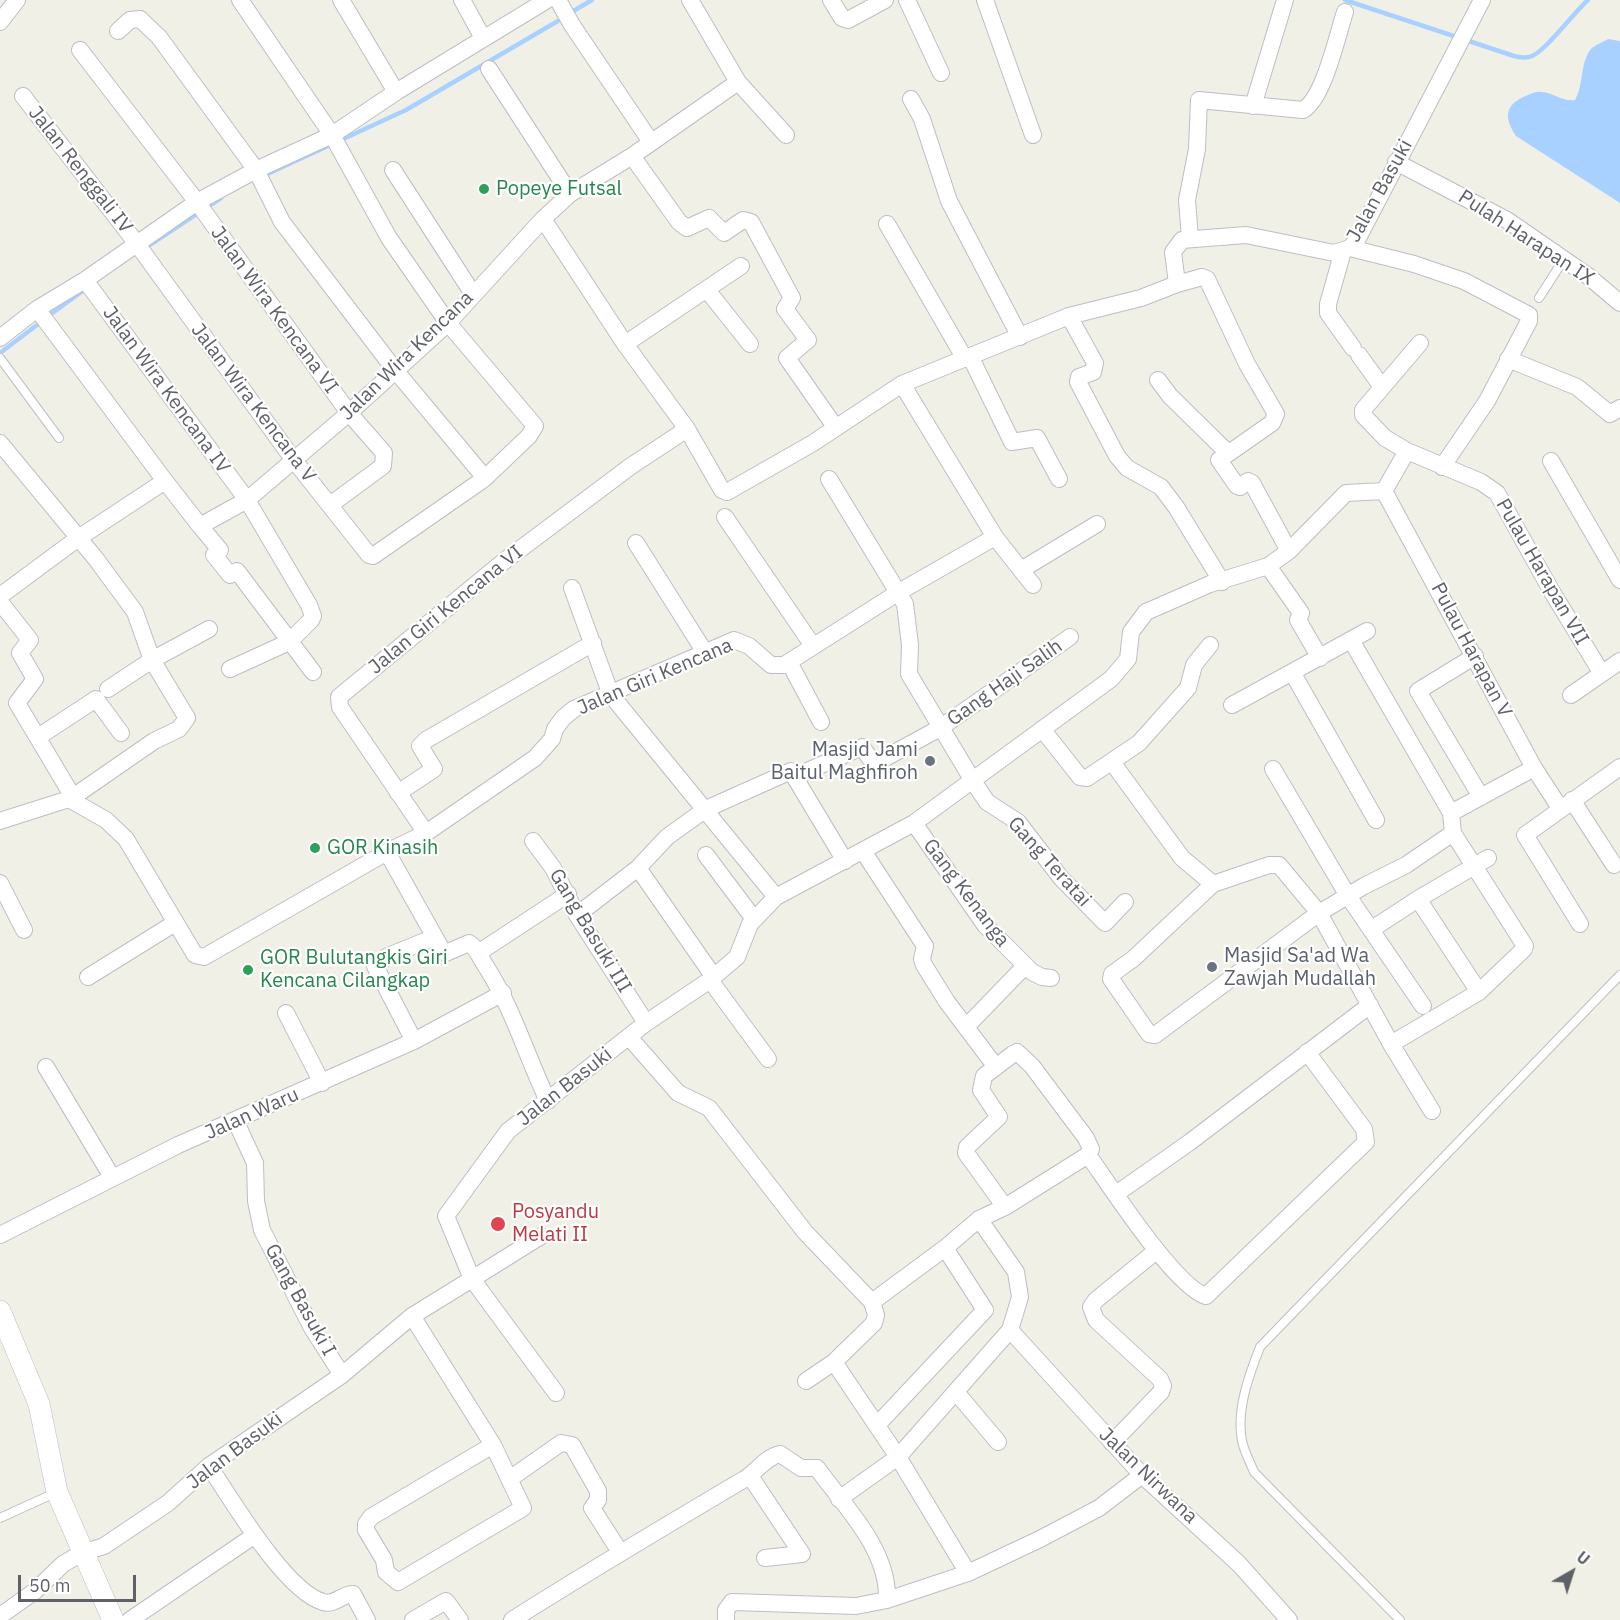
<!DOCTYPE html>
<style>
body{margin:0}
#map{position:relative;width:1620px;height:1620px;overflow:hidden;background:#f1f0e7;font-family:"IBM Plex Sans",sans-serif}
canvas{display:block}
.north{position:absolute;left:1542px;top:1542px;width:60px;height:60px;-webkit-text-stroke:4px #fff;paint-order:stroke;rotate:39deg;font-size:16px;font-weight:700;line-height:24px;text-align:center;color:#5e6268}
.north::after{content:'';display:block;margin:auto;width:21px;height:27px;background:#5e6268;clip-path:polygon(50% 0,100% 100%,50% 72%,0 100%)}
.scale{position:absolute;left:18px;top:1575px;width:118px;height:27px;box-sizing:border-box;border:3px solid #5e6268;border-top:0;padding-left:8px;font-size:18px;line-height:21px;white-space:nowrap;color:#5e6268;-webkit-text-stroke:4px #fff;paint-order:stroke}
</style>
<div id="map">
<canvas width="1620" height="1620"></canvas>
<div class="north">U</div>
<div class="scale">50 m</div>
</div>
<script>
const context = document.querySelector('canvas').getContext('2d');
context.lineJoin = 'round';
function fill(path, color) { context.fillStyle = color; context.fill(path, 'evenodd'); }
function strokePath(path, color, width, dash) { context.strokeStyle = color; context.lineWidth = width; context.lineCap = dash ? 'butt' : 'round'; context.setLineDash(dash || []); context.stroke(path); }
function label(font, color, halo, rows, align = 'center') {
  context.font = font + ' "IBM Plex Sans",sans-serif'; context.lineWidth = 4.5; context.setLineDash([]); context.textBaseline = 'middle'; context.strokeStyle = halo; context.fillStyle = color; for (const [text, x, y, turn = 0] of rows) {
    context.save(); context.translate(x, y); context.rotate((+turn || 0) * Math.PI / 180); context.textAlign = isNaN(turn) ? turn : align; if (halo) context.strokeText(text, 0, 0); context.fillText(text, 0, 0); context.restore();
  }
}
fill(new Path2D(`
 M1608,39L1620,41V203L1516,136C1503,116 1505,104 1528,95C1533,93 1537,91 1542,92C1554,93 1563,102 1575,100C1584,85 1580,62 1591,49C1595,45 1603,42 1608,39Z`), '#a9d1ff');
strokePath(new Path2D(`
 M1345,0L1514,56C1518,57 1524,58 1529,57C1543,55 1574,12 1588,0
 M570,13L592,0
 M263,176L406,110L563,18
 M145,248L221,198
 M47,317L84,290
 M0,353L41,322`), '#a9d1ff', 4.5);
const service = new Path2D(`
 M1539,298L1564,259
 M0,358L59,438
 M0,1518L57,1492
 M1400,1620L1254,1472C1250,1462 1244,1451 1242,1441C1236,1410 1249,1375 1260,1347L1620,975`);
const minor = new Path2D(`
 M240,0L332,135L389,238L448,323L535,426L529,436L485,478
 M341,0L396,92
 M462,0L483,38
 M558,0L572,25L651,142
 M831,0L842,18L848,20L885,0
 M907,0L941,73
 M985,0L1033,135
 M0,22L17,0
 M80,50L197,202L349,413L384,453L383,466L330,505
 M489,69L570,194
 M738,82L786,135
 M23,96L137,244L293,459L369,555L373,556L481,481L485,478L395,370L282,222L256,170L159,37L140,19L130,20L118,31
 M911,99L922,119L949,201L1020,337
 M1253,106L1285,0
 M632,156L679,222L687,228L709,218L724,233L743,220L751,222L792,298L785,309L808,340L787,358L836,428
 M1396,162L1507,220L1588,276L1620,303
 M393,170L473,294
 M543,219L625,344L687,429L722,490L727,492L813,443L902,384L1069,316L1141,298L1177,284L1173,252L1182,240L1246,235L1334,253L1350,248L1357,240L1482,0
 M887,224L965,359
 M1190,238L1187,200L1197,149L1199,100L1303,110C1324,98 1337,36 1345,12
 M1350,248L1414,264L1464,281L1529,315V321L1487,401L1442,467
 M1343,251L1328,304V313L1353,348
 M85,280L247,500L309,605L313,616L311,620L289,642L230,669
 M1177,284L1202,277L1207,279L1247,364L1276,414L1272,423L1219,460L1237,486L1240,487L1248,481L1252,483L1289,551
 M707,290L750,344
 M37,309L165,481
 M1069,316L1095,363L1093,372L1079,377L1078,382L1117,456L1127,468L1161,487L1176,507L1222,582
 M0,338L37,309L85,280L197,202L256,170L332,135L396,92L547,0
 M625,344L741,266
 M1359,355L1382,387
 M970,356L1012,442L1037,438L1059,479
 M1508,359L1577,387L1610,414L1620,408
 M1158,380L1170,396L1228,453
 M0,443L96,559L135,612L152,660L187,718L179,729L154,741L73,797
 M1407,451L1385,438L1363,415V410L1420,343
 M1551,461L1620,580
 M829,479L905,604L910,645L909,674L973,781L987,802L1018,822L1061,878L1105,923L1125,902
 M1384,491L1534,768L1560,808
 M725,517L813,646
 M200,526L220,550L214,555L230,575L237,571L313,672
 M995,537L1021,570L1097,524
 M636,543L706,654
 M1268,566L1301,613L1298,620L1320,658
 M1021,570L1033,585
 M572,588L611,695L776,897
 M0,596L77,539L165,481L200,526L247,500L349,413L448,323L543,219L570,194L632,156L738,82L690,0
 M0,602L30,640L20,653L35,679L17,703L73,797L69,799
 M1351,640L1451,813L1453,833L1406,865L1364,886L1319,913L1155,1035L1149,1034L1111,979L1112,974L1133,959L1213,884L1269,865H1279L1319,913L1391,1044L1432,1111
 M1475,656L1418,691L1481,797
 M789,662L821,722
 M1292,672L1376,820
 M108,689L152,660L209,629
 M1571,695L1620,661
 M1232,705L1367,631
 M1042,729L1080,777L1087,778L1139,743L1188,688L1194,665L1210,645
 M38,737L96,699L121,733
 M1112,762L1182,858L1213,884
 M1273,769L1348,896L1423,1006
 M796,776L862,747L874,764L940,728L1070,637
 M398,793L434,769L420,746L426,740L593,643
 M1572,800L1614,865
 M1451,813L1534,768
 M0,821L69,799L106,820L126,839L195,955L204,957L387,852L426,833L535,758L552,739L555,729L563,718L574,709L734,640L749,646L771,665H784L899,592L995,537L902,384
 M914,823L985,925L1032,972L1042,977L1051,978
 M426,833L340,707L339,697L503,562L631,466L687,429
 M533,841L553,868L577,915L646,1023
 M863,851L925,946L922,959L924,965L947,1002L996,1067
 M387,852L442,950L446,953L469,943C476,947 480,957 485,965C513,1008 526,1055 548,1101
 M706,855L754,919
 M638,868L714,977
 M0,883L24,930
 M577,915L638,868L667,837L706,809L791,771L845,861
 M1580,924L1525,835L1620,767
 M1372,929L1418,899
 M478,953L568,894
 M88,977L175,923
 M710,980L768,1059
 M1479,992L1418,899L1488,858
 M286,1013L322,1083
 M966,1027L1025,966
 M629,1037L678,1093L709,1108L805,1232L872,1302
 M414,1041L375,966L388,956L435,937
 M1391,1044L1479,992L1524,949L1525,946L1453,833
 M46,1067L112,1177
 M236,1122L255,1163L256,1201L262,1230L312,1328L342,1375
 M1088,1155C1109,1184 1175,1287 1206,1296L1366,1142L1364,1129L1307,1052
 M1116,1194L1190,1142L1370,1005
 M1005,1207L966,1153L967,1147L999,1117L981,1090L984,1076L1013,1054L1017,1052L1032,1066L1086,1138L1091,1149L1088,1155
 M0,1235L178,1145L414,1041L503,993
 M541,1236L472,1279L556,1393
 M412,1316L493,1445L523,1508L398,1582L386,1572L384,1560L366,1530V1524L371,1517L493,1445
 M1010,1330L1142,1475L1239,1564L1289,1620
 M834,1362L898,1457L968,1573
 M806,1381L834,1362L874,1323L876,1315L872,1302L945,1248L979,1219L1005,1207L1088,1155
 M956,1392L998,1442
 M877,1425L985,1310L945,1248
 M1112,1443L1161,1392L1163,1386L1160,1379L1096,1320L1091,1307L1096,1300L1156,1251
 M209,1466C232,1500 285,1591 323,1602C334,1606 342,1594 353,1594L367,1620
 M750,1476L802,1554L765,1558
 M511,1478L561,1443L572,1445L598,1491V1500L592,1508L620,1552
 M839,1499L898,1457L1010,1330L1020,1297L1016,1272L979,1219
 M0,1616L35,1591L63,1564L82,1553L104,1546L168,1503L209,1466L342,1375L412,1316L472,1279L446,1216L508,1131L646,1023L710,980L737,957L750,924L776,897L914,823L1111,679L1128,659L1131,632L1146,612L1210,584L1268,566L1289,551L1346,493L1384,491L1407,451L1481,482L1497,493L1552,592L1601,672
 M130,1620L255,1535
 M413,1620L446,1601L460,1620
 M512,1620C588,1572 665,1526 743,1480C756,1473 765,1457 780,1454L801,1468H817C844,1506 889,1549 887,1600
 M726,1620V1610L732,1602L856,1606L887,1600L968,1573L1040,1539L1099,1508L1142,1475`);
const tertiary = new Path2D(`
 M0,1311L39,1404L57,1492L113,1620`);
strokePath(service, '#bbbec3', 10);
strokePath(minor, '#bbbec3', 18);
strokePath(tertiary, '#bbbec3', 22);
strokePath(service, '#fff', 8);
strokePath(minor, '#fff', 16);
strokePath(tertiary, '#fff', 21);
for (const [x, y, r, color] of [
 [484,189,6,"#2e9e5b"],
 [930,761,6,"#6b7280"],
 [315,848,6,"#2e9e5b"],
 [1212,967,6,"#6b7280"],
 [248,970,6,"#2e9e5b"],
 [498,1224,8,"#e0444e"]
]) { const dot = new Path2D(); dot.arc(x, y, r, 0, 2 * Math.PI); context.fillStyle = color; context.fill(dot); strokePath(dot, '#fff', 2); }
label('20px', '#5e6268', '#fff', [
 ["Jalan Renggali IV",80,170,52],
 ["Jalan Basuki",1380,191,-61],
 ["Pulah Harapan IX",1526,238,33],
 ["Jalan Wira Kencana VI",274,310,54],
 ["Jalan Wira Kencana",407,356,-44],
 ["Jalan Wira Kencana IV",166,390,54],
 ["Jalan Wira Kencana V",253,403,53],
 ["Pulau Harapan VII",1542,572,60],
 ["Jalan Giri Kencana VI",446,610,-39],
 ["Pulau Harapan V",1471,650,62],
 ["Jalan Giri Kencana",655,677,-23],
 ["Gang Haji Salih",1005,683,-35],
 ["Gang Teratai",1049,862,48],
 ["Gang Kenanga",966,893,53],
 ["Gang Basuki III",590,931,59],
 ["Jalan Basuki",565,1087,-38],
 ["Jalan Waru",252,1114,-24],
 ["Gang Basuki I",300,1300,61],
 ["Jalan Basuki",235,1451,-37],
 ["Jalan Nirwana",1148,1476,44]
]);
label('20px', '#27864d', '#fff', [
 ["Popeye Futsal",496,189],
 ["GOR Kinasih",327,848],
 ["GOR Bulutangkis Giri",260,958],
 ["Kencana Cilangkap",260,981]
], 'left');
label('20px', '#5b616d', '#fff', [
 ["Masjid Jami",918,750],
 ["Baitul Maghfiroh",918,773],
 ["Masjid Sa'ad Wa",1224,956,"left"],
 ["Zawjah Mudallah",1224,979,"left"]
], 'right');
label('20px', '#be3a42', '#fff', [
 ["Posyandu",512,1212],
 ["Melati II",512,1235]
], 'left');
</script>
